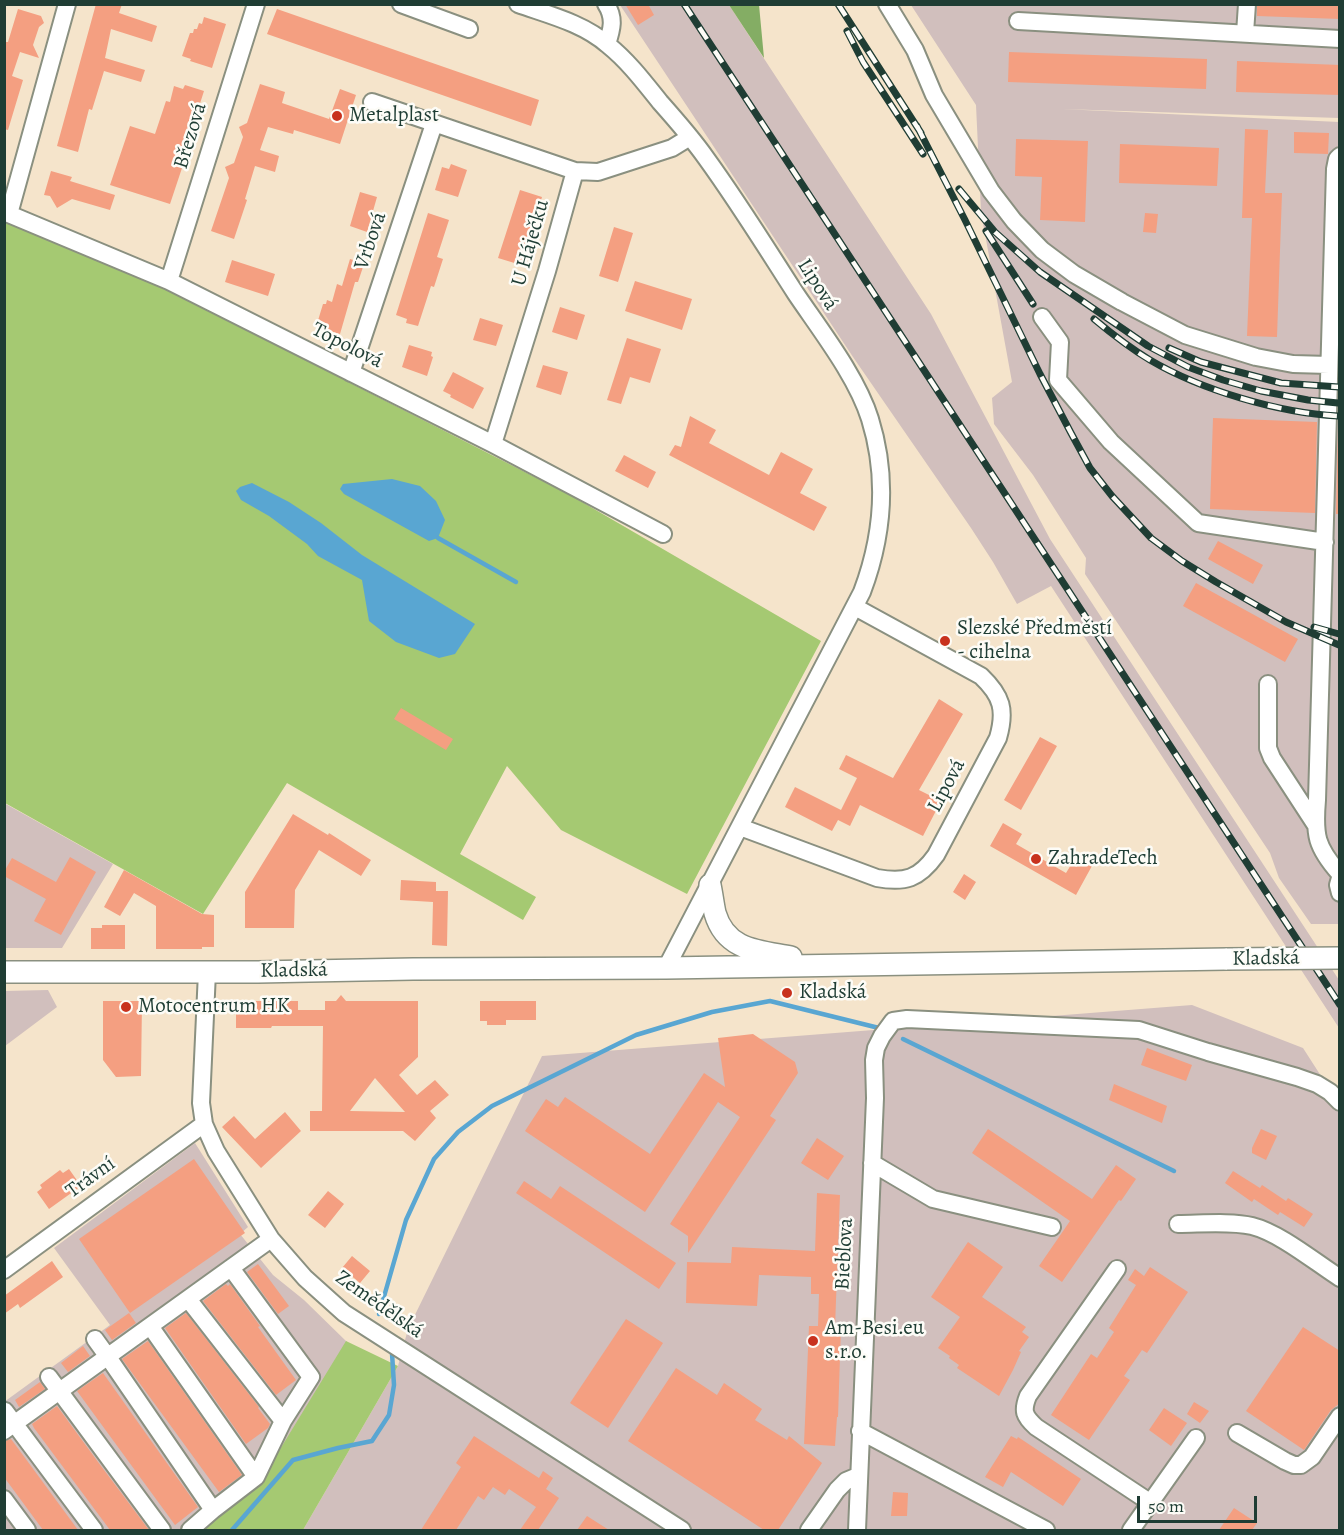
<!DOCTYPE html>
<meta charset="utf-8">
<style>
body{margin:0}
#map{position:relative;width:1344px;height:1535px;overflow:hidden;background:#f5e4cb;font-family:Alegreya,serif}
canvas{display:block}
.frame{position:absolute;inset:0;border:6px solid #1f3d34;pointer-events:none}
.scale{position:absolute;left:1137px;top:1496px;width:120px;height:27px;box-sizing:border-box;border:3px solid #1f3d34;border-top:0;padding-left:8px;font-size:18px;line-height:21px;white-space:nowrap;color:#1f3d34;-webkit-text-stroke:4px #fdfcf7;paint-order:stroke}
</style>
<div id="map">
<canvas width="1344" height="1535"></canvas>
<div class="frame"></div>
<div class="scale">50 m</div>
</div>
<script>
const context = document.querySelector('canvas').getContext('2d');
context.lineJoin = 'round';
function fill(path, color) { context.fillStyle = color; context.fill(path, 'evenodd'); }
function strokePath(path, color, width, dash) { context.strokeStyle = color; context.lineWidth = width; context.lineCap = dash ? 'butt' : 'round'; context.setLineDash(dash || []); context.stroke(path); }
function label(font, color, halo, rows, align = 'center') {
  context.font = font + ' Alegreya,serif'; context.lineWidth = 5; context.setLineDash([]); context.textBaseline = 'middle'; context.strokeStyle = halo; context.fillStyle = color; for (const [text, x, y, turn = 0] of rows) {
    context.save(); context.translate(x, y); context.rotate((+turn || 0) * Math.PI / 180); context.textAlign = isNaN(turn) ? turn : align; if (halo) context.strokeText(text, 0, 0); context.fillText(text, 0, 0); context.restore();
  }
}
fill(new Path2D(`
 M620,5H729L931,314L1050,539L1339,980V1028L1051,586L1017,604L993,562L971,528L853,357Z
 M911,5H1339V118L1062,109L1339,122V924H1311L1279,878L1270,853L1085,574L1086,558L1033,475L994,424L992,398L1012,382L981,212L976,105Z
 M4,803L113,864L62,948H5Z
 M48,990L57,1007L5,1046V991Z
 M1192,1005L1303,1048L1339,1104V1530H303L398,1366L408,1329L542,1056Z
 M195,1143L248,1227L240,1234L273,1275L304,1300L347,1342L260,1484L199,1530H5L4,1402L110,1325L54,1248Z`), '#d1bfbd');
fill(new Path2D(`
 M5,221L178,295L570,495L821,641L687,894L561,830L507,766L460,854L536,897L523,920L287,783L203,914L5,803Z
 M346,1341L398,1366L303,1530H199L257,1487Z`), '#a5c972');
fill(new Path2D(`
 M729,5H759L764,58Z`), '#84ad64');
fill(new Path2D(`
 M392,479L420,486L436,501L445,520L438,538L429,541L344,494L340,489L343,484Z
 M252,483L289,502L321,523L362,555L475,624L455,654L439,658L396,642L369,621L362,580L318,556L307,544L269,516L241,500L236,491L240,487Z`), '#59a6d2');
strokePath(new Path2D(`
 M438,538L516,582
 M903,1039L1174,1171
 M379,1314L406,1220L434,1159L458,1132L492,1106L636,1035L712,1012L770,1001L879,1028
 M232,1530L293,1460L338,1448L372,1441L389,1415L394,1385L392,1353`), '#59a6d2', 4.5);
fill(new Path2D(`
 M96,4H122L119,13L157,26L152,42L111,29L105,58L145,70L141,82L104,71L92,110L89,109L78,152L57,146Z
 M625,4H648L654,15L638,25Z
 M1257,4H1340V19L1257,16Z
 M18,9L41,16L44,23L39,27L33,45L39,58L20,52L12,76L23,80L8,130L4,129V42H8Z
 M277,9L539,100L531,126L267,34Z
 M204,17L226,24L212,68L190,61L191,59L182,56L190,33H193L194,29H197L199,23L202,24Z
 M1009,52L1207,59L1206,89L1008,82Z
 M1237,61L1340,65V95L1236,92Z
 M260,84L285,92L282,103L329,119L340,89L356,95L340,144L294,130L293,134L268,127L260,150L279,156L275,172L255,166L245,199L247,200L234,239L211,231L229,178L225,167L234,163L243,137L239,127L247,123Z
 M185,85L204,91L187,144L192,145L187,162H184L170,204L110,185L130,126L155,134L166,101L170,102L174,86L183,89Z
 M1245,129L1268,130L1265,193H1282L1277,337L1247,336L1252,218H1242Z
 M1294,132L1329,133L1328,154L1294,153Z
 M1016,139L1088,141L1085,222L1040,220L1042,177L1015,176Z
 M1120,144L1219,148L1217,186L1119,183Z
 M451,164L467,170L458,197L435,190L442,167L449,169Z
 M51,171L72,177L70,181L115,195L110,210L72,199L57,208L50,196L44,195Z
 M520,190L542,197L521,265L498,258Z
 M360,192L377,197L367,232L350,226Z
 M428,213L449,220L437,257L443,259L434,287L431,286L418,326L406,323L407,319L396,315Z
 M1145,213L1158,214L1156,233L1143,232Z
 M614,227L633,233L618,282L599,276Z
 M350,259L360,262L359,266L363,267L358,282H355L340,334L316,327L323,304H326L327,300L332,302L337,284L342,286Z
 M232,260L275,274L268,296L225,282Z
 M635,281L692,299L682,330L625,311Z
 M560,307L585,315L577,340L552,332Z
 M480,318L503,325L496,346L473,340Z
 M627,338L661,349L650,383L630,377L621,404L607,400Z
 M409,345L432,352L431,356L433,357L427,376L402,367Z
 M543,365L568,372L561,395L536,387Z
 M453,372L484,388L473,409L450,397L451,395L443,391Z
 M690,416L716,430L709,443L769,475L781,452L813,469L800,493L827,507L814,531L669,455L675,445L681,447Z
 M1213,418L1317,422L1315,513L1210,509Z
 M1338,423H1340V514H1336Z
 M624,455L656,472L648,488L615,471Z
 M1218,541L1263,565L1253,584L1208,559Z
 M1196,583L1298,639L1285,662L1183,606Z
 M939,699L963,714L919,790L941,801L923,836L860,805L850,826L838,820L832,831L785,807L795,787L841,810L857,778L839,769L846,755L893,778Z
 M401,708L453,739L446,750L394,719Z
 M1040,737L1057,746L1021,810L1004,800Z
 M293,814L328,835L329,833L371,860L361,876L319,850L295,890L294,928H245V892Z
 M1003,823L1022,834L1016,844L1066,873L1077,855L1093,864L1076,895L990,846Z
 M70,857L96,872L61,935L34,921L46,899L4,876V872L12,858L56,882Z
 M124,870L202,914L214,915V947H202V949H156V906L134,893L120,916L104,907Z
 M964,874L976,882L965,900L953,892Z
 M401,880L436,882V891H448L447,946L432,945L433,902L400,900Z
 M102,925H125V949H91V928H102Z
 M341,995L346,1001H418V1057L399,1075L417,1095L435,1080L449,1095L430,1111L436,1118L415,1141L403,1131H310V1111H322L323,1026H272L271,1028H236V1001H298V1010H325V1001H336ZM375,1078L405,1112L350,1111Z
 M103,1001H142L141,1076L116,1077L103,1060Z
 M480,1001H536V1020H506V1025H487V1021H480Z
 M753,1034L795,1062L798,1073L770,1116L776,1120L688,1253V1236L670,1224L740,1117L718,1102L645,1212L525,1131L546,1099L558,1107L565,1097L650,1154L704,1073L725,1087L718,1038Z
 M1147,1048L1192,1065L1186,1081L1141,1065Z
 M1114,1084L1167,1106L1162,1123L1109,1100Z
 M285,1112L301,1131L261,1168L222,1127L234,1116L255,1139Z
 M988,1129L1092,1199L1116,1165L1136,1179L1121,1201L1119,1200L1062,1282L1039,1266L1070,1221L972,1153Z
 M1261,1129L1277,1136L1266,1160L1252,1153V1148Z
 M817,1138L844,1156L828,1180L801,1163Z
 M194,1159L245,1233L130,1313L79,1239Z
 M69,1169L81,1186L49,1209L37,1192L42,1188L40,1185L60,1170L63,1173Z
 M1233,1171L1260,1188L1262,1185L1286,1201L1288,1198L1313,1214L1304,1227L1280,1212L1278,1215L1254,1199L1252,1202L1225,1183Z
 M524,1181L551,1199L560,1186L676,1263L659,1289L516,1193Z
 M328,1191L344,1204L325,1228L308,1215Z
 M817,1193L840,1195L835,1327H841L838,1417H837L835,1446L804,1444L809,1326H818L819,1294H811V1277L759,1275L757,1306L686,1303L687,1262L731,1263L732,1247L815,1251Z
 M968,1242L1003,1267L982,1297L1026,1327L1022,1332L1029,1337L1019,1351L1021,1352L1013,1370L999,1396L957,1368L959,1365L949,1358L950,1356L938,1348L960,1317L931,1297Z
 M352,1256L370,1271L360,1283L342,1268Z
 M52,1261L63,1277L20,1308L18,1304L4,1314V1296Z
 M258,1264L289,1306L278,1314L247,1272Z
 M1150,1267L1188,1292L1147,1353L1142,1350L1124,1376L1130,1380L1089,1440L1051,1415L1091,1354L1097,1358L1114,1332L1109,1328L1136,1285L1128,1280L1135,1269L1144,1276Z
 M226,1284L228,1286L230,1284L260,1326L258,1327L296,1380L276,1395L203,1301Z
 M129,1313L136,1323L112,1340L105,1330Z
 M186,1313L259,1407L258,1408L270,1424L268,1428L246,1444L165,1328Z
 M626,1319L663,1343L608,1428L570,1403Z
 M1303,1327L1340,1351V1403L1331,1410L1304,1450L1246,1411Z
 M148,1341L242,1475L219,1492L122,1359Z
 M83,1346L90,1356L68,1372L61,1363Z
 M676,1368L717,1395L724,1383L762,1409L755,1420L787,1440L789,1436L822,1463L778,1530H764L628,1441Z
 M103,1373L198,1507L175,1525L77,1391Z
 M40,1382L45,1389L19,1407L15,1400Z
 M1194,1402L1209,1411L1200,1423L1187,1414Z
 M57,1406L98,1462L149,1530H110L34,1428L32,1424Z
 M1164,1408L1187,1423L1171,1446L1149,1430Z
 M474,1436L539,1478L543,1471L553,1478L546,1489L559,1498L538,1530H520L536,1507L509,1489L505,1495L493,1487L484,1500L478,1496L456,1530H421L461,1467L456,1463Z
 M1011,1436L1017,1439L1018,1437L1081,1479L1063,1506L1011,1472L1003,1487L985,1477Z
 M11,1439L31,1466L78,1530H43L4,1477V1441Z
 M893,1492L908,1493L907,1516H891Z
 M1234,1508L1257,1523L1252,1530H1219Z
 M587,1516L609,1530H577Z`), '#f49f81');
const minor = new Path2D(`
 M401,4L469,29
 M518,4C549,15 583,23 608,45C628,61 644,82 660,102C676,120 692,138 706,158C738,202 767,249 796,294C821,331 857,377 870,419C888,477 883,536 862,592L666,968
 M606,4C615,18 612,29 607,44
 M887,4L915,50L934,95L991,191L1014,221L1042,250L1074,274L1122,302L1185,335L1256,357L1293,364L1329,365
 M1018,21L1340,39
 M1245,33L1247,4
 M372,102L575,171L598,172L672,148L690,137
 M1340,156L1337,159L1335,169L1317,800C1314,835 1316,847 1340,874
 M4,212L169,281L493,444L663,534
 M9,214L67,4
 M169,281L256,4
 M1042,317L1060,342L1058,380L1111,442L1198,523L1325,542
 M351,373L434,124
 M493,444L547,271L575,171
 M1268,684V748L1272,758L1315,824
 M740,827L877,878C905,883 919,879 936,855L998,738C1006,710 1002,696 981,676L855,607
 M1340,878L1338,885L1340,893
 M207,972L201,1103L204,1124L216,1151L271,1239L305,1278L344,1313L682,1530
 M872,1163L933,1199L1052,1227
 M1178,1224C1200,1224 1231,1221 1252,1226C1280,1233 1315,1262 1340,1278
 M231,1268L311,1377L283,1421
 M1117,1269L1028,1396C1022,1411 1024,1416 1036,1427L1151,1503
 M4,1270L204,1124
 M188,1299L283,1421L256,1477
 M150,1326L256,1477L213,1510
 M95,1339L108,1357L213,1510L190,1530
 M49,1377L162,1530
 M5,1411L94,1530
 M4,1431L271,1239
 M860,1431L1046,1530
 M1237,1433L1285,1461L1294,1465H1301L1312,1457L1340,1416
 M4,1499L27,1530
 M809,1530L837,1490L846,1481L858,1476
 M857,1530L875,1098L874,1060L876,1048L882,1036L893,1021L907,1019L1139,1030L1208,1052L1297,1077L1317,1084L1330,1092L1340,1102
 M1131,1530L1196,1438`);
const major = new Path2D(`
 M710,885C712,894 713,904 715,913C726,951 759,951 791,957
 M4,972H258L413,969L666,968L1227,959`);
strokePath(minor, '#8a9080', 20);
strokePath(major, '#8a9080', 24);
strokePath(minor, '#fff', 16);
strokePath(major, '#fff', 21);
const rail = new Path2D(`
 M684,4L1340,1005
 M838,4L921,133
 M847,31L863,62L923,154
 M917,126L965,220L1040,374L1071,433L1090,468L1112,496L1151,538L1182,561L1216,582L1286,622L1339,645
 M959,189L995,232L1040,272L1148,346L1188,367L1223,380L1261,391L1308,400L1338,403
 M986,231L1033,304
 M1094,319C1112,334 1130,348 1150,360C1201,390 1279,413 1338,416
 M1169,348L1201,362L1281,383L1339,387
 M1314,627L1339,634`);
strokePath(rail, '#1f3d34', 7);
strokePath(rail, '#fdfcf7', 4.5, [14]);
const majorBridge = new Path2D(`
 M1227,959L1340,958`);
strokePath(majorBridge, '#8a9080', 24, []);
strokePath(majorBridge, '#fff', 21);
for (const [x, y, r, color] of [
 [337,116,6,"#c8321e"],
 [945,641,6,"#c8321e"],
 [1036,859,6,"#c8321e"],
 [787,993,6,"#c8321e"],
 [126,1007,6,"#c8321e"],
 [813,1341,6,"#c8321e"]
]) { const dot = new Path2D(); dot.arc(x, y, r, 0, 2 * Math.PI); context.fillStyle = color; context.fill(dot); strokePath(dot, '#fdfcf7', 2); }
label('21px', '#1f3d34', '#fdfcf7', [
 ["Metalplast",349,116],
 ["Slezské Předměstí",957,629],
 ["- cihelna",957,653],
 ["ZahradeTech",1048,859],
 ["Kladská",799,993],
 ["Motocentrum HK",138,1007],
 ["Am-Besi.eu",825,1329],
 ["s.r.o.",825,1353]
], 'left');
label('21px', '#1f3d34', '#fdfcf7', [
 ["Březová",191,136,-73],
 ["Vrbová",371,241,-71],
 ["U Háječku",531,243,-74],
 ["Lipová",817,285,57],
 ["Topolová",347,346,27],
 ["Lipová",947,786,-62],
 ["Kladská",1266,959,-1],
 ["Kladská",294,971,-1],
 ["Trávní",91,1178,-36],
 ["Bieblova",845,1254,-87],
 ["Zemědělská",379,1305,35]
]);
</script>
